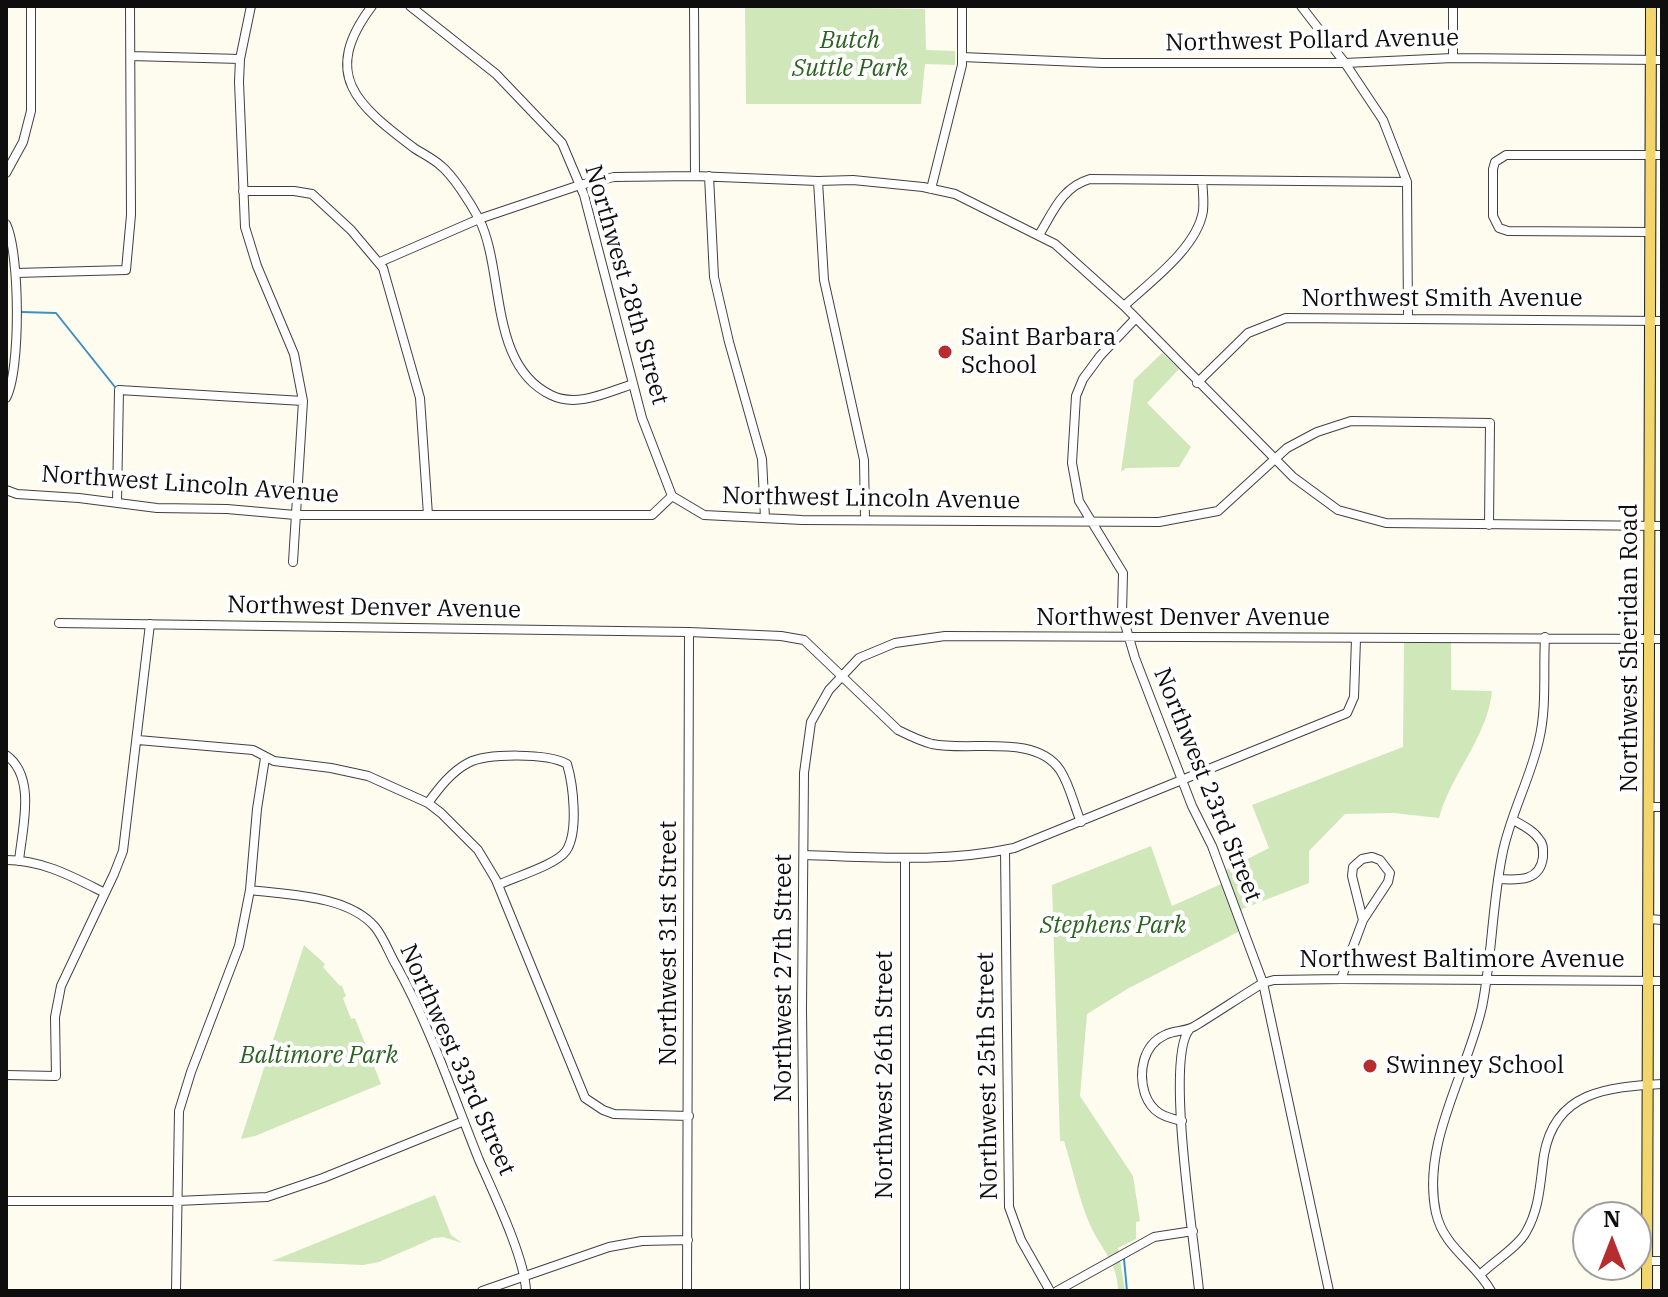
<!DOCTYPE html>
<style>
body{margin:0}
#map{position:relative;width:1668px;height:1297px;overflow:hidden;background:#fefcef;font-family:"IBM Plex Serif",serif}
canvas{display:block}
.frame{position:absolute;inset:0;border:8px solid #0e0e0e;pointer-events:none}
.north{position:absolute;left:1572px;top:1201px;width:80px;height:80px;box-sizing:border-box;background:#fff;border:2px solid #9f9f9f;border-radius:50%;rotate:0deg;font-size:22px;font-weight:700;line-height:32px;text-align:center;color:#0e0e0e}
.north::after{content:'';display:block;margin:auto;width:28px;height:36px;background:#b72c2e;clip-path:polygon(50% 0,100% 100%,50% 72%,0 100%)}
</style>
<div id="map">
<canvas width="1668" height="1297"></canvas>
<div class="frame"></div>
<div class="north">N</div>
</div>
<script>
const context = document.querySelector('canvas').getContext('2d');
context.lineJoin = 'round';
function fill(path, color) { context.fillStyle = color; context.fill(path, 'evenodd'); }
function strokePath(path, color, width, dash) { context.strokeStyle = color; context.lineWidth = width; context.lineCap = dash ? 'butt' : 'round'; context.setLineDash(dash || []); context.stroke(path); }
function label(font, color, halo, rows, align = 'center') {
  context.font = font + ' "IBM Plex Serif",serif'; context.lineWidth = 8; context.setLineDash([]); context.textBaseline = 'middle'; context.strokeStyle = halo; context.fillStyle = color; for (const [text, x, y, turn = 0] of rows) {
    context.save(); context.translate(x, y); context.rotate((+turn || 0) * Math.PI / 180); context.textAlign = isNaN(turn) ? turn : align; if (halo) context.strokeText(text, 0, 0); context.fillText(text, 0, 0); context.restore();
  }
}
fill(new Path2D(`
 M745,6L925,9L926,50L955,51V65L925,64L921,104H746Z
 M1162,353L1179,369L1147,403L1191,447L1179,467L1126,468L1121,472L1134,380Z
 M1404,641H1451V690L1492,691C1488,736 1451,774 1439,818L1394,813L1345,814L1309,851V883L1242,909L1238,932L1129,988L1087,1014L1080,1096L1133,1176L1140,1221L1136,1222V1239L1118,1248L1125,1291H1118C1118,1264 1102,1250 1091,1227C1079,1201 1073,1169 1064,1141H1060L1052,885L1151,846L1172,906L1230,880L1226,870L1269,848L1252,805L1403,747Z
 M304,945L325,964L323,967L340,986H342L346,996L343,998L351,1019L355,1018L381,1084L255,1136L241,1139Z
 M435,1195L451,1235L462,1243L443,1237L434,1238L379,1262L363,1265L272,1261Z`), '#d0e7ba');
strokePath(new Path2D(`
 M21,312L56,313L115,387
 M1124,1259L1127,1291`), '#408dc7', 2);
const minor = new Path2D(`
 M251,6L240,59L239,82L245,227L257,266L294,354L303,401L293,562
 M372,6C320,75 357,105 414,148C423,154 432,158 440,165C453,175 471,204 479,219C505,270 488,365 551,395C577,408 608,392 633,384
 M410,6L496,74L562,143L584,195L642,418L672,496
 M694,6L695,176
 M1301,6L1345,63L1383,120L1407,182L1408,317
 M131,56L240,59
 M962,57L1103,63H1345L1453,58L1662,60
 M1453,58V6
 M6,173L23,142L31,111V6
 M709,176L714,277L729,342L762,459L765,518
 M818,181L824,280L864,460L865,520
 M931,189L962,65V6
 M243,191H294L312,194L351,230L383,268L420,398L428,515
 M6,224C20,252 21,371 6,398
 M1650,232L1508,231L1499,228L1493,216V169L1495,162L1506,155H1662
 M1039,235C1053,212 1062,187 1090,179L1407,182
 M380,262L479,219L580,185L614,177L695,176L818,181L853,180L923,187L955,194L1055,244L1124,306L1293,477L1338,510L1386,523L1662,526
 M16,273L126,270L131,215L130,6
 M1124,306C1150,282 1197,248 1203,211C1204,201 1203,190 1202,180
 M1135,319L1100,356L1083,379L1076,396L1072,463L1079,501L1123,573L1122,614L1135,658L1192,806L1212,846L1263,983L1329,1291
 M1197,383L1248,333L1286,318L1662,321
 M6,490L17,494L79,498L157,508L227,509L295,515H652L672,496
 M672,496L704,515L802,520L1159,522L1218,511L1287,448L1317,432L1351,421L1490,423L1489,525
 M117,502L119,390L303,401
 M59,623L689,632L781,636L804,640L898,730C910,736 920,741 932,744C971,752 1035,733 1060,770C1070,785 1074,806 1081,822
 M138,740L253,750L274,761L331,768L368,776L428,803L441,813L478,850L496,880L585,1098L603,1110L614,1114L689,1116
 M6,755C37,777 22,829 19,861
 M428,803C439,788 451,772 468,763C487,753 548,753 567,764C573,784 579,832 566,851C556,865 515,877 498,885
 M1649,807H1662
 M1005,850L1009,1207L1021,1240L1050,1291
 M804,855C874,857 945,863 1014,848L1347,713L1354,697L1356,639
 M1372,857L1380,860L1390,873L1388,882L1363,920L1352,876L1353,867L1362,859Z
 M905,858V1291
 M6,860C43,860 73,877 105,893
 M1498,879C1518,880 1540,882 1543,857C1543,850 1544,844 1539,839C1533,830 1522,825 1513,820
 M250,890C288,895 348,895 375,927C384,938 389,953 396,965C430,1026 453,1095 479,1160C493,1192 525,1258 526,1291
 M1649,919L1662,920
 M1341,979L1363,920
 M1189,1030C1165,1060 1195,1245 1199,1291
 M6,1075L56,1076L55,1017L61,986L114,874L123,851L150,624
 M1182,1121C1164,1117 1152,1113 1145,1094C1138,1072 1143,1045 1165,1035C1174,1030 1186,1032 1195,1026C1218,1012 1240,997 1263,983L1274,980L1341,979L1662,981
 M6,1201H177L267,1197L323,1178L464,1121
 M1647,1261H1662
 M1481,1274C1493,1262 1519,1246 1526,1232C1540,1208 1540,1182 1544,1155C1555,1091 1608,1087 1662,1084
 M176,1291L179,1111L191,1072L239,946L250,890L257,809L265,758
 M482,1291L609,1247L642,1241L688,1240
 M687,1291L689,632
 M805,1291L802,1009L804,773L811,722L829,690L859,658L895,643L945,636L1662,639
 M1057,1291L1154,1237L1193,1231
 M1491,1291C1475,1262 1444,1248 1436,1213C1421,1143 1467,1074 1482,1007C1492,957 1492,906 1502,856C1509,817 1530,780 1539,740C1547,707 1543,671 1545,637`);
const major = new Path2D(`
 M1647,1291L1651,6`);
strokePath(minor, '#414141', 10);
strokePath(major, '#1f1f1f', 12);
strokePath(minor, '#fff', 8);
strokePath(major, '#f2d66b', 10);
for (const [x, y, r, color] of [
 [945,352,8,"#b72c2e"],
 [1370,1066,8,"#b72c2e"]
]) { const dot = new Path2D(); dot.arc(x, y, r, 0, 2 * Math.PI); context.fillStyle = color; context.fill(dot); strokePath(dot, '#fff', 3); }
label('italic 24px', '#2c6221', '#fff', [
 ["Butch",850,41],
 ["Suttle Park",850,69],
 ["Stephens Park",1113,926],
 ["Baltimore Park",319,1056]
]);
label('24px', '#0e0e0e', '#fff', [
 ["Northwest Pollard Avenue",1312,41,-1],
 ["Northwest 28th Street",626,285,74],
 ["Northwest Smith Avenue",1442,299],
 ["Northwest Lincoln Avenue",190,485,4],
 ["Northwest Lincoln Avenue",871,499,1],
 ["Northwest Denver Avenue",374,608,1],
 ["Northwest Denver Avenue",1183,618],
 ["Northwest Sheridan Road",1630,648,-90],
 ["Northwest 23rd Street",1207,785,68],
 ["Northwest 31st Street",669,943,-90],
 ["Northwest Baltimore Avenue",1462,960],
 ["Northwest 27th Street",784,978,-90],
 ["Northwest 33rd Street",457,1060,66],
 ["Northwest 26th Street",885,1075,-90],
 ["Northwest 25th Street",988,1076,-91]
]);
label('24px', '#0e0e0e', '#fff', [
 ["Saint Barbara",961,338],
 ["School",961,366],
 ["Swinney School",1386,1066]
], 'left');
</script>
